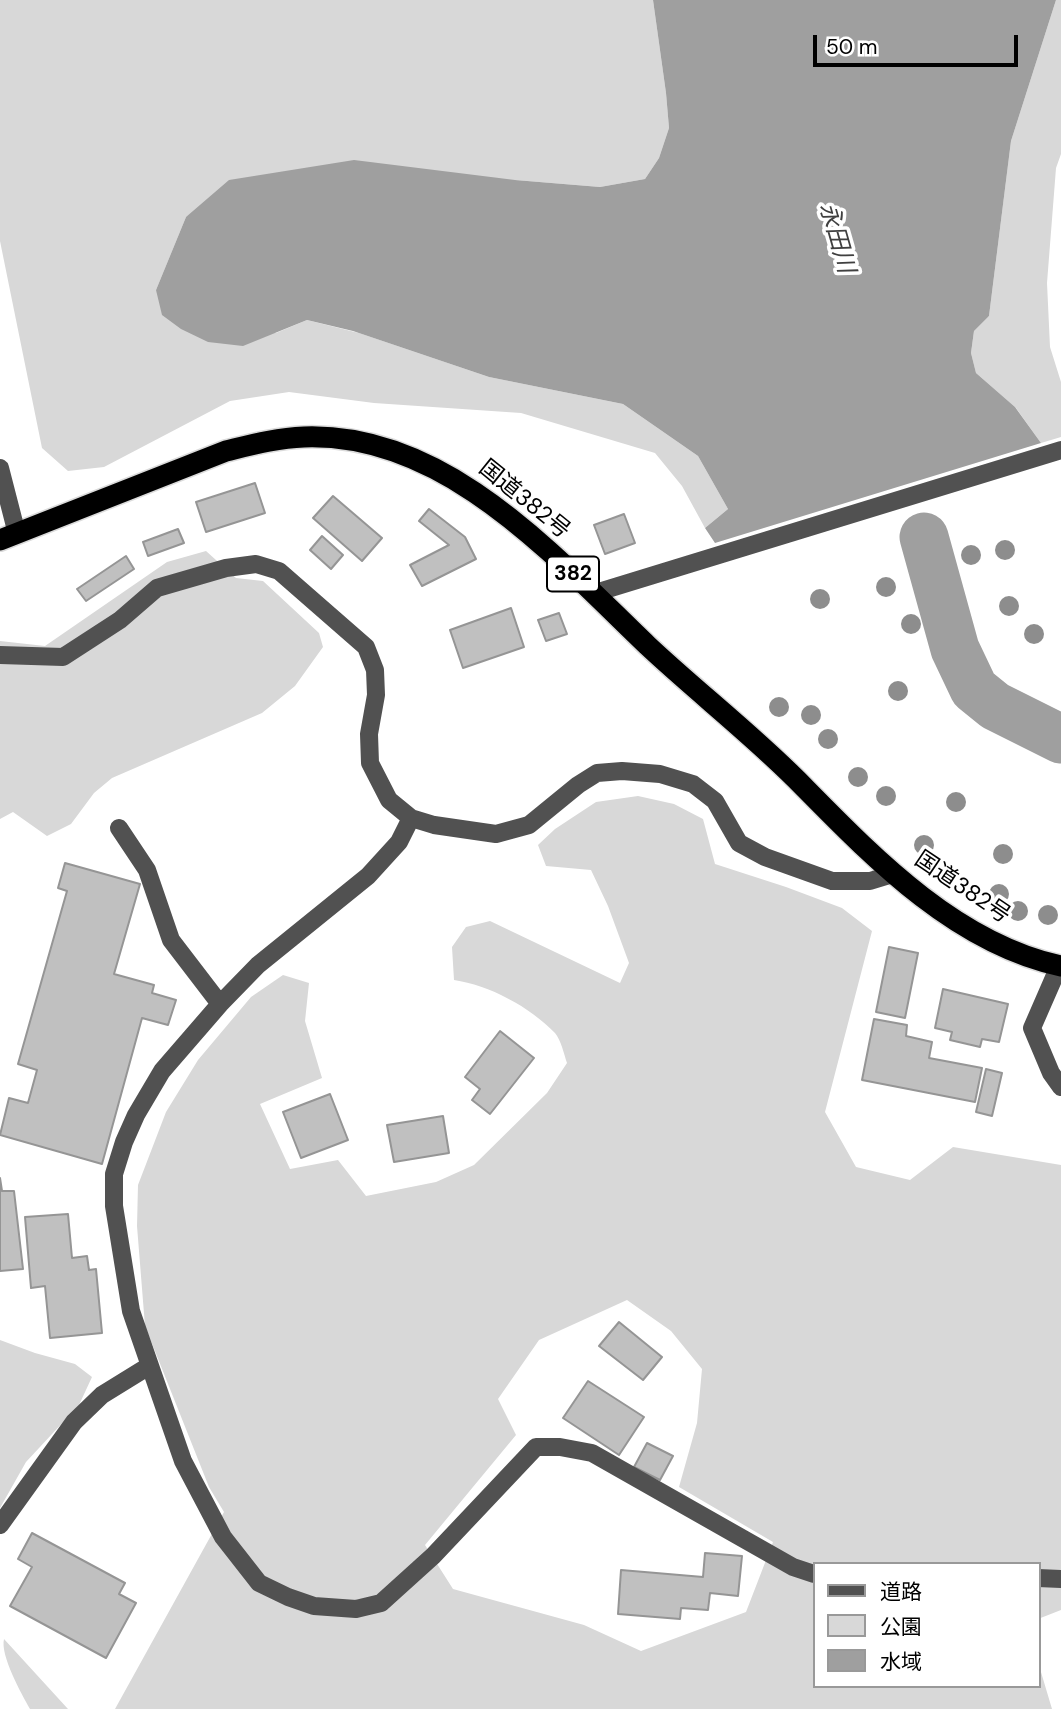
<!DOCTYPE html>
<meta charset="utf-8">
<style>
body{margin:0}
#map{position:relative;width:1061px;height:1709px;overflow:hidden;background:#fff;font-family:"DM Sans","Noto Sans JP",sans-serif}
canvas{display:block}
.legend{position:absolute;left:813px;top:1562px;width:228px;height:126px;box-sizing:border-box;background:#fff;border:2px solid #999;margin:0;padding:9px 12px;list-style:none;font-size:21px;color:#000}
.legend li{display:flex;align-items:center;gap:14px;height:35px}
.legend b{width:35px;border:2px solid #999}
.scale{position:absolute;left:813px;top:35px;width:205px;height:32px;box-sizing:border-box;border:4px solid #000;border-top:0;padding-left:9px;font-size:21px;line-height:24px;white-space:nowrap;color:#000;-webkit-text-stroke:5px #fff;paint-order:stroke}
</style>
<div id="map">
<canvas width="1061" height="1709"></canvas>
<ul class="legend">
<li><b style="height:9px;background:#515151"></b>道路</li>
<li><b style="height:19px;background:#d8d8d8"></b>公園</li>
<li><b style="height:19px;background:#9f9f9f"></b>水域</li>
</ul>
<div class="scale">50 m</div>
</div>
<script>
const context = document.querySelector('canvas').getContext('2d');
context.lineJoin = 'round';
function fill(path, color) { context.fillStyle = color; context.fill(path, 'evenodd'); }
function strokePath(path, color, width, dash) { context.strokeStyle = color; context.lineWidth = width; context.lineCap = dash ? 'butt' : 'round'; context.setLineDash(dash || []); context.stroke(path); }
function label(font, color, halo, rows, align = 'center') {
  context.font = font + ' "DM Sans","Noto Sans JP",sans-serif'; context.lineWidth = 7; context.setLineDash([]); context.textBaseline = 'middle'; context.strokeStyle = halo; context.fillStyle = color; for (const [text, x, y, turn = 0] of rows) {
    context.save(); context.translate(x, y); context.rotate((+turn || 0) * Math.PI / 180); context.textAlign = isNaN(turn) ? turn : align; if (halo) context.strokeText(text, 0, 0); context.fillText(text, 0, 0); context.restore();
  }
}
fill(new Path2D(`
 M0,0H653L666,93L669,128L659,158L645,179L600,187L515,180L186,217L156,290L276,333L307,320L359,333L489,377L623,404L698,456L728,509L705,528L682,486L655,453L521,413L374,403L289,392L230,401L104,467L68,471L42,448L0,241Z
 M1056,0H1061V154L1056,168L1047,283L1050,347L1061,382V437L1041,443L1016,408L976,373L971,353L974,331L989,316L1011,141Z
 M206,551L236,578L263,581L319,633L323,647L295,686L262,713L112,778L94,793L71,824L47,836L13,812L0,819V641L45,646L167,562Z
 M638,796L674,804L703,819L715,864L786,887L842,908L872,931L825,1112L856,1167L910,1180L953,1147L1061,1165V1610L1038,1619V1564H814V1686H1038V1662L1052,1709H115L224,1512L209,1487L145,1326L137,1226L138,1185L166,1112L198,1060L251,997L283,975L309,983L305,1021L322,1078L260,1104L290,1169L338,1160L366,1196L436,1182L474,1165L547,1093L567,1063C564,1054 561,1040 555,1033C530,1007 489,985 454,980L452,947L466,927L490,921L620,983L629,963L608,906L591,870L546,866L538,845L555,829L596,802ZM627,1300L671,1331L702,1369L697,1423L679,1487L773,1542L746,1612L641,1651L584,1625L453,1589L425,1545L516,1435L498,1399L539,1340Z
 M0,1340L35,1353L75,1364L92,1377L79,1405L26,1462L0,1508Z
 M4,1639L68,1709H30C21,1693 0,1655 4,1639Z`), '#d8d8d8');
fill(new Path2D(`
 M653,0H1056L1011,141L989,316L974,331L971,353L976,373L1015,407L1041,443L715,543L705,528L728,509L698,456L623,404L489,377L353,331L307,320L243,346L208,342L181,329L162,315L156,290L186,217L229,180L354,160L515,180L600,187L645,179L659,158L669,128L666,93Z`), '#9f9f9f');
strokePath(new Path2D(`
 M924,537L955,649L974,689L995,706L1061,739`), '#9f9f9f', 49);
const building = new Path2D(`
 M255,483L265,513L206,532L196,502Z
 M333,496L382,538L362,561L313,518Z
 M429,509L465,537L476,559L422,586L410,565L449,545L419,521Z
 M624,514L635,543L605,554L594,525Z
 M178,529L184,543L148,556L143,542Z
 M322,536L343,555L331,569L310,550Z
 M126,556L134,569L86,601L77,589Z
 M511,608L524,647L463,668L450,630Z
 M559,613L567,634L546,641L538,620Z
 M65,863L140,884L114,974L154,985L152,993L176,1000L168,1025L142,1018L102,1164L0,1135L9,1098L28,1103L37,1070L18,1064L67,891L58,888Z
 M889,947L918,953L905,1018L876,1012Z
 M943,989L1008,1004L999,1042L982,1039L980,1047L950,1040L952,1032L935,1028Z
 M874,1019L907,1025L906,1036L932,1042L929,1058L982,1068L975,1102L862,1080Z
 M500,1031L534,1058L490,1114L472,1100L480,1089L465,1077Z
 M986,1069L1002,1073L992,1116L976,1112Z
 M330,1094L348,1140L301,1158L283,1112Z
 M443,1116L449,1153L394,1162L387,1125Z
 M0,1178L2,1191H14L23,1269L0,1271Z
 M68,1214L72,1258L87,1256L89,1270L96,1269L102,1333L50,1338L45,1286L31,1288L25,1217Z
 M619,1322L662,1357L643,1380L599,1346Z
 M588,1381L644,1417L619,1455L563,1418Z
 M647,1443L673,1456L660,1480L634,1467Z
 M32,1533L125,1583L119,1594L136,1603L106,1658L10,1606L32,1567L18,1559Z
 M705,1553L742,1556L738,1596L710,1593L708,1610L681,1608L680,1619L618,1614L621,1570L703,1577Z`);
fill(building, '#c0c0c0');
strokePath(building, '#959595', 2);
const highway = new Path2D(`
 M0,540L226,451C251,445 277,438 304,437C445,432 553,555 647,645C696,691 749,732 797,780C871,855 954,943 1061,966`);
strokePath(highway, '#dbdbdb', 24);
strokePath(new Path2D(`
 M0,468L17,534
 M595,593L1061,450
 M0,655L63,657L120,620L157,588L226,568L256,564L279,571L366,647L375,670L376,695L369,734L370,763L389,800L411,818L434,825L496,834L529,825L578,785L597,773L622,771L660,774L693,784L715,801L739,843L765,857L832,881H870L893,874
 M411,818L399,842L368,876L258,965L220,1004L162,1071L136,1115L124,1142L114,1174V1206L131,1311L183,1461L223,1537L259,1583L288,1597L314,1606L356,1609L381,1603L433,1556L536,1447H560L592,1453L793,1567L814,1574
 M119,828L147,870L171,940L220,1004
 M1059,966L1032,1028L1051,1073L1061,1087
 M0,1525L74,1422L102,1395L149,1366
 M1038,1578L1061,1579`), '#515151', 18);
strokePath(highway, '#000', 21);
context.fillStyle = '#8d8d8d';
for (const [x, y] of [
 [1005,550],
 [971,555],
 [886,587],
 [820,599],
 [1009,606],
 [911,624],
 [1034,634],
 [898,691],
 [779,707],
 [811,715],
 [828,739],
 [858,777],
 [886,796],
 [956,802],
 [924,845],
 [1003,854],
 [999,894],
 [1018,911],
 [1048,915]
]) { context.beginPath(); context.arc(x, y, 10, 0, 2 * Math.PI); context.fill(); }
for (const [x, y, w] of [
 [573,574,52]
]) { const box = new Path2D(); box.roundRect(x - w / 2, y - 17.5, w, 35, 5); context.fillStyle = '#fff'; context.fill(box); strokePath(box, '#000', 2); }
label('bold 21px', '#000', null, [
 ["382",573,574]
]);
label('23px', '#000', '#fff', [
 ["国道382号",524,500,39],
 ["国道382号",962,888,34]
]);
label('italic 24px', '#404040', '#fff', [
 ["永田川",836,238,74]
]);
</script>
